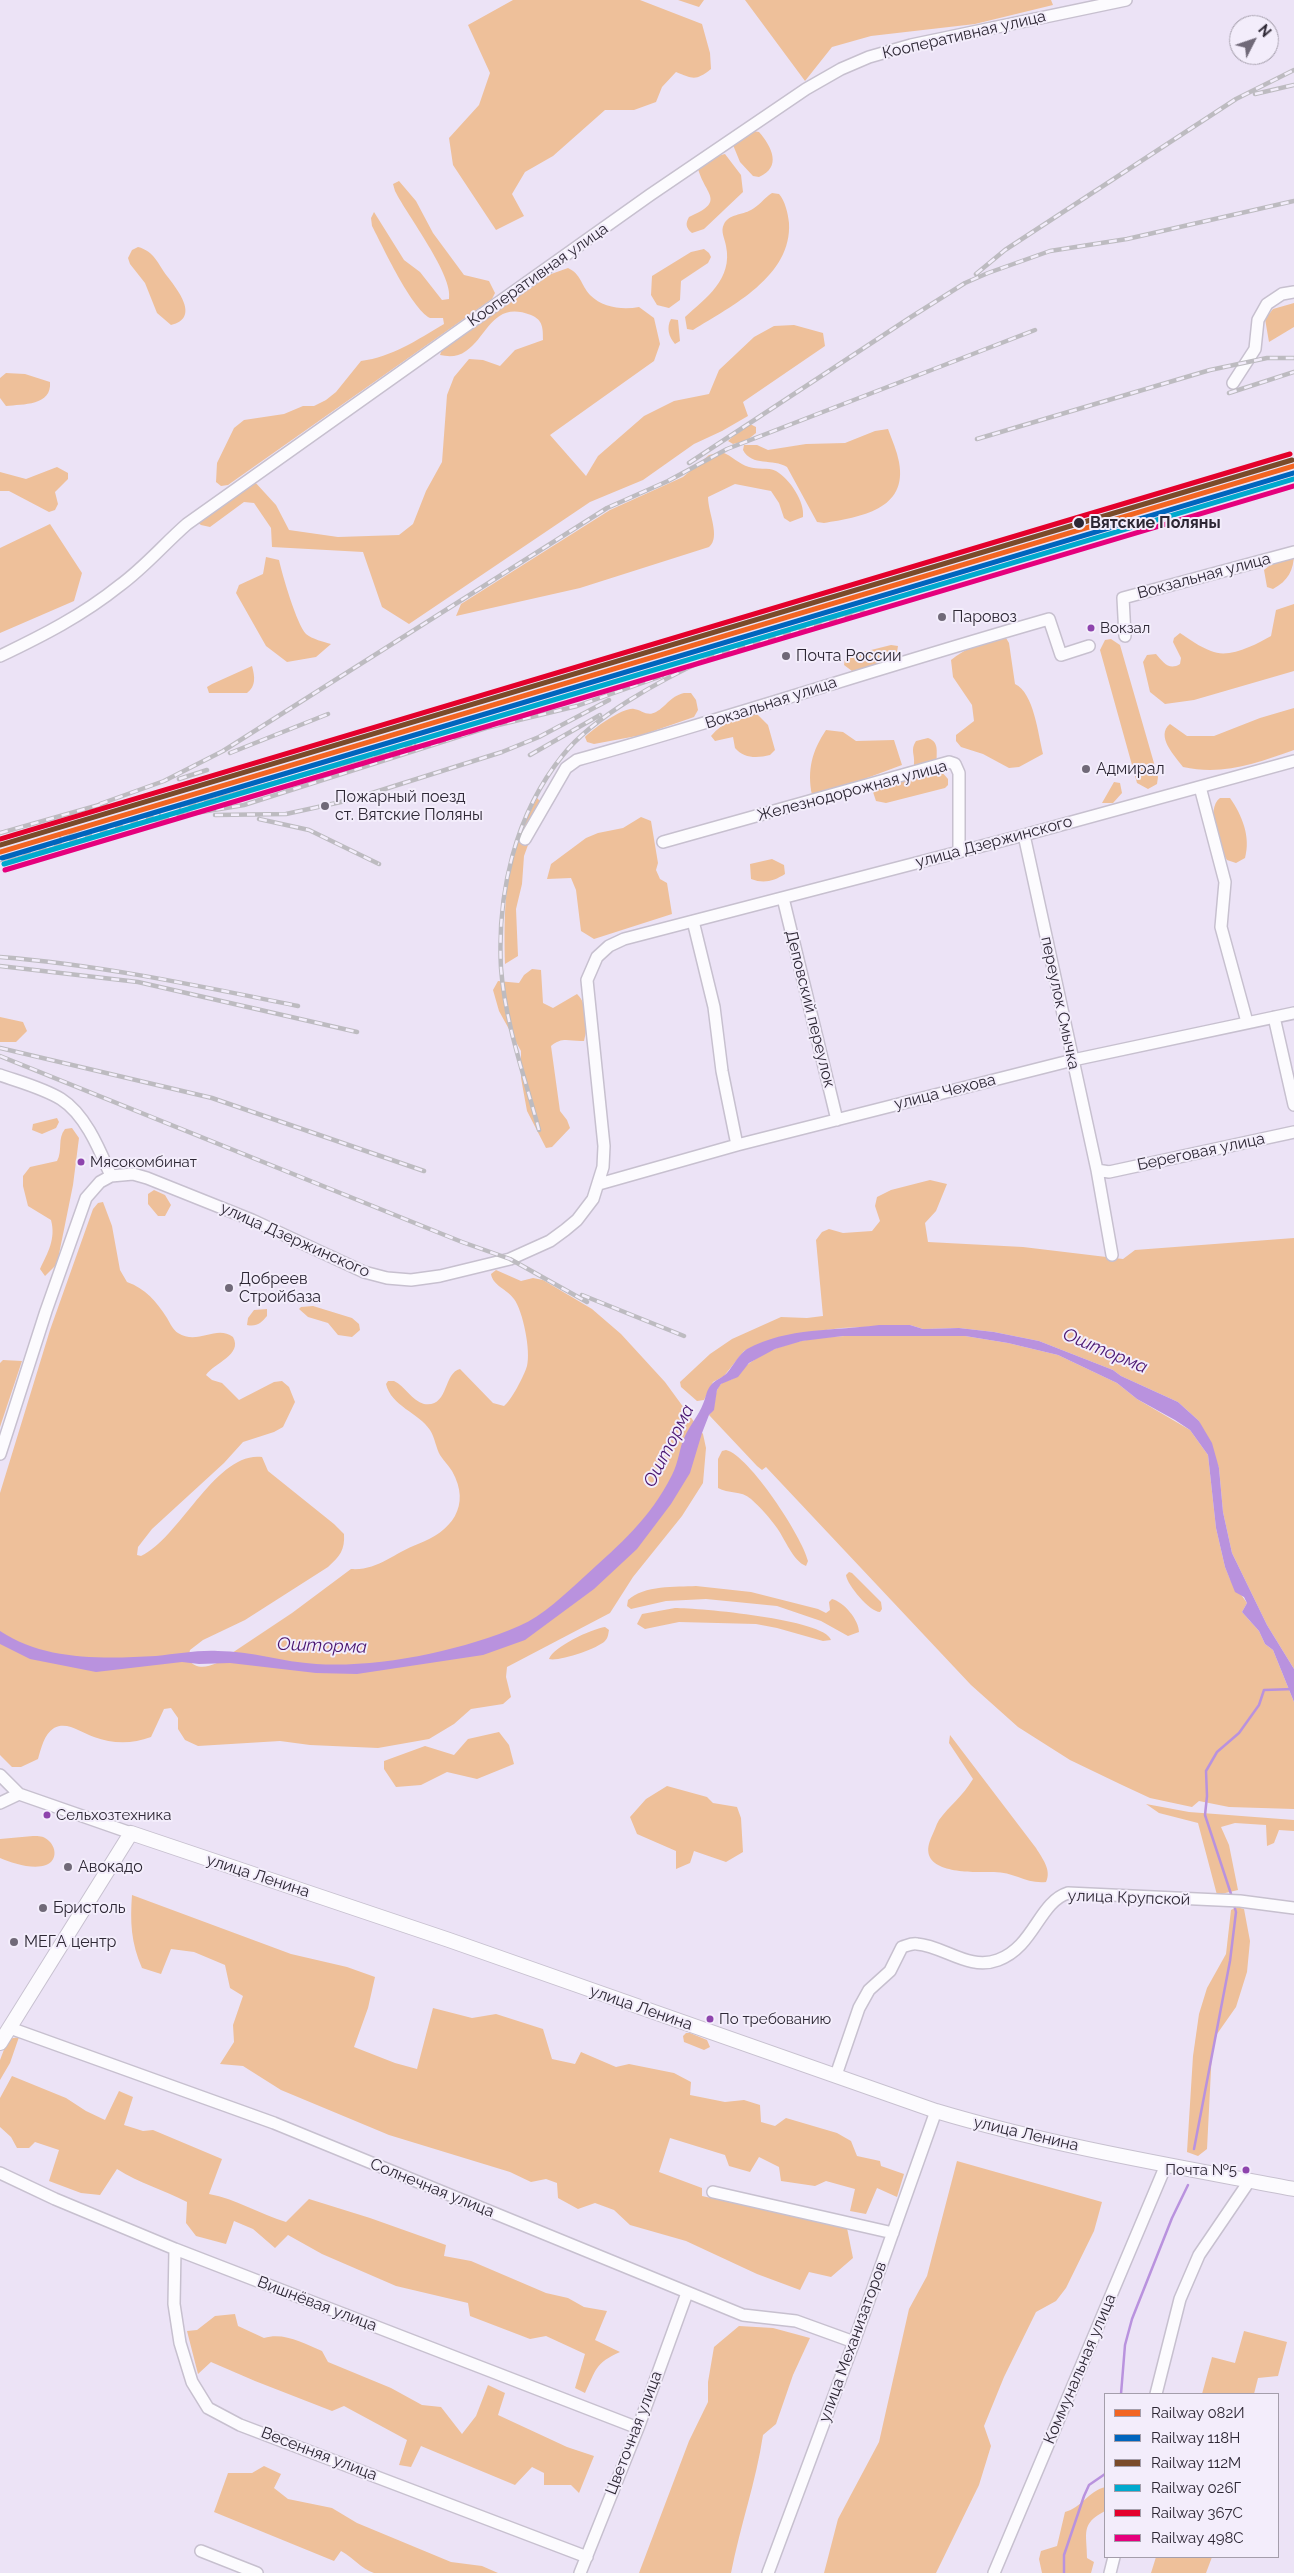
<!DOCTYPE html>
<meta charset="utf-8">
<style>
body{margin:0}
#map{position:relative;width:1294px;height:2573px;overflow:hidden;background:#ece3f6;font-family:Raleway,sans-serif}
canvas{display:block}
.legend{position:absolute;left:1104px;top:2393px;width:175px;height:165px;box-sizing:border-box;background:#f3edfb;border:1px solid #a49eab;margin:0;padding:6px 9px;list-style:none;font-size:15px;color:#2d2734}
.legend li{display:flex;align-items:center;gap:10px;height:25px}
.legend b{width:25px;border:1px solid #a49eab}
.north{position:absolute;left:1229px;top:15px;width:50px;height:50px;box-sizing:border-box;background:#f3edfb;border:1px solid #a49eab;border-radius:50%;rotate:49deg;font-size:14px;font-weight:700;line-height:20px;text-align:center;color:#2d2734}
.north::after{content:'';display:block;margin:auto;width:18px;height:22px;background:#706978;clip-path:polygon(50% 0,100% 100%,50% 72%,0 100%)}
</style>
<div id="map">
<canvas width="1294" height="2573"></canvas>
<ul class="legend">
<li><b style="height:6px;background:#f26522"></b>Railway 082И</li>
<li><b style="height:6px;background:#0065bd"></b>Railway 118Н</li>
<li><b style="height:6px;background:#7a4b2a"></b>Railway 112М</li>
<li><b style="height:6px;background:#00a9ce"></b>Railway 026Г</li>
<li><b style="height:6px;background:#e4002b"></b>Railway 367С</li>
<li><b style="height:6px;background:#e5007d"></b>Railway 498С</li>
</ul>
<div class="north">N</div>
</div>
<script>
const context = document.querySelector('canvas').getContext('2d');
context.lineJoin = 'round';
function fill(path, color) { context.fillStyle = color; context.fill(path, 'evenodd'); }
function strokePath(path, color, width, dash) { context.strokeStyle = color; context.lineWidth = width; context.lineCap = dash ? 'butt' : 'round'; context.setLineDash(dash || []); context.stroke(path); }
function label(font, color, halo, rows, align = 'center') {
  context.font = font + ' Raleway,sans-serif'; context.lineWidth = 4; context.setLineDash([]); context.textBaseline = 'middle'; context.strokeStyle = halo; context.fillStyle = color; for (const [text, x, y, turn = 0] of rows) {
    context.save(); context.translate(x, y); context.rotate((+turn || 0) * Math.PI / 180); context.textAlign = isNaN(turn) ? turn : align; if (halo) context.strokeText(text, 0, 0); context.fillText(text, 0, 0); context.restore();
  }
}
fill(new Path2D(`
 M513,0H640L702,24L710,53L711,69C696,81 693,79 676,72L662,87L656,102L634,110H605L553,156L525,172L512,194L524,216L496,230L453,165L449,138L479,105L490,73L468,25Z
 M678,0H704L699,7Z
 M745,0H1051L1053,5L975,24L871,36L832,47L805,81Z
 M753,131L759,132C772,147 782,167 759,177L753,176L740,162L733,145Z
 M725,154L741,175L743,192L704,229L692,233C686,228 685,224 689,217C726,201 706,196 698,169L713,157Z
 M399,181L416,201L433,233L464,275L489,281L495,293L492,299L228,485L221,486L216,482L217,463L234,428L244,420L284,414L303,406H314L326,400L336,392L361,361C392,357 417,340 444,324L443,318H430C411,308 383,247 372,226L371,218L374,212L404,260L420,272L442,300L449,299C454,276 407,215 395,191L393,184Z
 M772,193L779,194C785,201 788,213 789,223C792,276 732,306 693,330L687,329L685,317C706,298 733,279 726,246C725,239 720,231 724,224C729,214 742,215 751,210C759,206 764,198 772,193Z
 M138,247C154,251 158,264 167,276C177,289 201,318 171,325L157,313L145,283L130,264L128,258L132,250Z
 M704,249L709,253L711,257L708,263L681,281L680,300L669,308L657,305L651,295L652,276L691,252Z
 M568,268C581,274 581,285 590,295C603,308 623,310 639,307L654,318L660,344L654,361L550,435L586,476L598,456L644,416L674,401L709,394L719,370L754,337L774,326L794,325L823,333L825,346L743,402L748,416L722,431L694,444L643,480L590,502L409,624L382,607L363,552L272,547L271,528L254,503L244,502L210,527L201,525L197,522L254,481L276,505L289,530L338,537L399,535L413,524L426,491L442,462L447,395L454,377L469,359L483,360L500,366L515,350L543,340C543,328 543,320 531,315C493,300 488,336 466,351C458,357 449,357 440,355L444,344L540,278Z
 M1294,303V327L1269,342L1265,319L1273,309Z
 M671,319L678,320L680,341L675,344C669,337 666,328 671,319Z
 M6,373L25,374L50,382C52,406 23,404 6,406L0,398V378Z
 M750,424L756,427V433L746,441L733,444L728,441L744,427Z
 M888,429C892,440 897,451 899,462C908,510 860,517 824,523L817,522L787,467C773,458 752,467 743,450L744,445H757L768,450L806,444L845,443L875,431Z
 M722,452C732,456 739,464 749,467C757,470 768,467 776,471C790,479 805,502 803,517L790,522L784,518L779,503L771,491L735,484L708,497C708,513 721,537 709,547L580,588L456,616L461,604L610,510L683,477L709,455Z
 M57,467L68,473V479L55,492L58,504L55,510L49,512L9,491H0V472L26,479Z
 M50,524L82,573L74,601L0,633V548Z
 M1294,553C1294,570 1288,581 1273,589L1267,587L1264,570L1279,558Z
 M266,557L279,560C282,574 297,625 306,634C312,639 324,642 331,644L316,657L287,662L266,646L236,593L239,585L263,574Z
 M1294,604V671L1194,700L1165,704L1150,692L1143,662L1147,655L1156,654C1163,662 1169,671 1180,664L1181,658L1173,642L1174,638L1180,633C1189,639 1200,647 1211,651C1229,659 1255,645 1271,636L1276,610Z
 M997,634L1006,638L1009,643L1015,684C1034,693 1038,734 1043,754L1019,767L1009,768L983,754L961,747L956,741V735L974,721L972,705L953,677L951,660C965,649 981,643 997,634Z
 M1111,639L1120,645L1158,777L1157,784L1148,789L1137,783L1100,650L1105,640Z
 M891,645L898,646L896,658L891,661L852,671L844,665L845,659L851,655Z
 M252,666C255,677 256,686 247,693H209L207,687L212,684Z
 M684,693H691L696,700L698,710L694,717L642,735L594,744L587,742L585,737C593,729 623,707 634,709C642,710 647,717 656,712C667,706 669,697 684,693Z
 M1294,708V750C1257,763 1223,776 1183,767C1175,756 1155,736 1170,724L1187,736H1214L1260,718Z
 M756,713L768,725L775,750L770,755C758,758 744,759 735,748L733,737L715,741L711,736C724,721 738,717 756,713Z
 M826,730L843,732L856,741L894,740L902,765L848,785L812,795C807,770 812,751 826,730Z
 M928,738C942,743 934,756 938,766C940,771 945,775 948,779V785L945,788L886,803L876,801L873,792L877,787C891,784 914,783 914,764C915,754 910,750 916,741Z
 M1114,782L1120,783L1122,793L1113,803H1102Z
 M537,798L543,804L524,856L522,884L516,909L518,956L505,964C504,922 504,880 517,840C522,826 530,812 537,798Z
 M1220,798H1230C1242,815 1251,837 1245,858L1236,863L1227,860C1219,847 1205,809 1220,798Z
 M641,817L651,821L658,863L656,870L660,879L667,883L672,914L594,939L581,931L576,890L571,878L547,879L551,864L586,838L598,833L623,828Z
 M772,859L784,865L785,874C774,881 764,884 751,879L750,864Z
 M532,969L541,970L543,1003L553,1008L577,994C589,1006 588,1026 584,1041C570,1042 563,1036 551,1046L560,1111L567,1120L570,1128L552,1147L546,1148L527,1111L521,1078V1051L499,1011L493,990L498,981L519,983L524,975Z
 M0,1017L23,1022L27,1031L16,1042H0Z
 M57,1118L59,1122L56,1128L42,1134L32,1130L33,1124Z
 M72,1128L79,1138L73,1185L57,1264L45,1276L40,1269C48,1252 56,1239 51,1220L28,1206L23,1186V1176L30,1167L57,1161C63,1150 57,1139 65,1129Z
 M930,1180L947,1184L936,1211L925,1223L928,1242L1023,1247L1123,1259L1135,1250L1294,1238V1669L1267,1625L1232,1553L1223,1512L1219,1468L1199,1421L1178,1402L1121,1376L1113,1370L1039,1341L994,1332L959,1328L923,1329L910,1325L841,1328L797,1334L762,1343L744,1351L724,1376L713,1382L704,1400L697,1401L681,1387L680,1382L710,1354L732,1339L781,1317L807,1318L823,1316L816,1240L822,1232L829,1229L843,1233L872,1231L880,1221L875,1206L877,1197L891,1190Z
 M154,1190L165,1195L171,1205L165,1216H158L148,1204V1194Z
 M103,1202L112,1226L120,1270L127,1282C146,1289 156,1301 167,1318C170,1323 173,1330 178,1333C198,1346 216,1324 233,1337C243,1355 214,1363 206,1375L212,1380L222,1383L239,1400L274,1382L282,1381L289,1387L295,1402L283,1427L274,1432L243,1442L224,1463L152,1529L138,1547L137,1555L141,1556C180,1538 216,1451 262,1457L268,1471L334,1524L344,1534C345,1550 340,1556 328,1567L245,1620L203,1640L190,1650L188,1660C197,1669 205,1668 217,1663L292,1613L351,1569C377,1571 394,1553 418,1544C451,1532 472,1506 452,1471C448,1465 444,1461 440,1455C436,1448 435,1438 430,1430C419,1413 391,1406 386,1384L388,1381H394C405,1386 412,1401 424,1404C449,1408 443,1373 460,1369L493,1403L504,1406C511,1401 524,1376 527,1366C531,1351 523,1311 514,1299C507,1289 493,1286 491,1274L496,1270L521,1281L533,1278L543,1280L592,1309L621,1334L665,1382L703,1434L706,1448L703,1483L682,1516L633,1577L610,1613L507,1667L506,1677L511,1697L503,1704L471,1709L454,1724L429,1739L378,1748L310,1745L280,1741L198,1746L185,1740L178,1729V1718L171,1708L164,1709L151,1737C132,1744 113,1744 94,1737C81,1733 68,1721 54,1728C44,1734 41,1749 38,1759L21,1767H12L0,1755V1493L50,1330L93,1209L98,1203Z
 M313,1306L352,1318L359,1324L360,1330L352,1337L338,1335L328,1323L308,1317L299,1309L301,1307Z
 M267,1309V1316C261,1323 257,1327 247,1325L248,1318L254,1310Z
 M877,1335L965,1336L1008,1343L1058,1355L1117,1383L1137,1399L1190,1430L1208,1455L1216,1528L1225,1567L1230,1579L1247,1603L1242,1612L1259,1631L1265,1644L1273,1650L1294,1702V1809L1229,1807L1199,1801L1192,1807L1150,1798L1122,1785L1070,1760L1018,1727L971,1685L766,1467L762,1470L757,1466L709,1415C718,1406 712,1393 721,1384C725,1380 730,1381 734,1378C740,1373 745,1366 751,1362C787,1336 835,1336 877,1335Z
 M3,1360L22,1361L0,1427V1363Z
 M726,1450C749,1455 803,1538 808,1561L806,1566C793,1561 785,1539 777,1528C770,1518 760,1507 751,1499C741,1490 728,1494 718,1488V1459L722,1451Z
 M849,1572L852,1573L881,1602L882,1609L880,1612C870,1612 847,1585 846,1575Z
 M696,1586L751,1592L818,1609L826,1613L830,1610L829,1602L832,1599C844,1602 859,1620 859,1632L848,1636L821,1621L777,1606L706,1599L666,1601L631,1609L627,1606L628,1600C644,1585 676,1587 696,1586Z
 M675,1608C698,1608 825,1619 831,1640L823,1641L777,1628L756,1624L679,1622L645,1629L637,1624L642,1614Z
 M605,1627L609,1630C608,1635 608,1638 605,1641C597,1649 558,1662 549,1659C553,1647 591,1629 605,1627Z
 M499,1732L509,1745L514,1764L477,1779L447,1772L421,1785L396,1787L384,1769V1761L425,1746L454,1755L468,1739Z
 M950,1735L1036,1848C1042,1858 1052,1870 1046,1882C1026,1884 1014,1872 994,1872C972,1872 915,1875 931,1838C934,1832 936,1825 939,1820C950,1805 962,1797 973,1779L949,1743Z
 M667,1786L707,1797L713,1803L737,1807L741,1818L743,1852L726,1862L694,1851L690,1863L676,1869V1851L637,1834L630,1817L646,1799Z
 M1146,1804L1189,1812L1294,1820V1831L1279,1830L1274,1843L1267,1846L1266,1825L1235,1823L1221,1827L1229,1845L1238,1890L1217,1895L1198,1823L1159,1813Z
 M33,1836C36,1836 42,1836 45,1838C56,1844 59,1860 46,1865C33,1870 12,1863 0,1858V1839Z
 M132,1895L291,1954L347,1967L375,1977L368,2008L354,2047L395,2063L417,2069L433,2008L472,2018L496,2014L543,2029L552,2059L575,2064L581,2052L616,2067L629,2064L674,2073L691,2082L690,2095L725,2102L744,2100L760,2105L761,2122L775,2126L786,2118L837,2133L851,2141L857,2156L880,2161L881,2166L904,2174L897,2197L877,2188L866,2214L850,2211L855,2189L826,2181L815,2186L781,2181L779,2167L759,2157L750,2172L729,2166L725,2155L670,2138L659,2172L702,2188V2196L847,2228L853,2258L831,2277L809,2272L800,2290L757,2274L686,2241L630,2225L614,2210L595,2203L578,2209L558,2198L557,2183L546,2179L531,2182L510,2172L389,2135L281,2090L243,2066L220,2064L234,2042L233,2025L243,1996L230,1988L225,1965L194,1952L171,1949L161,1974L142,1968C131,1943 130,1922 132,1895Z
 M1237,1907L1244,1909L1250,1941L1247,1972L1236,2007L1217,2034L1212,2050L1207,2149L1198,2156L1187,2152L1193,2056L1199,2014L1207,1988L1226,1954L1231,1910Z
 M686,2033H690L707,2040L710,2047L704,2050L684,2042L683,2036Z
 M19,2037L10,2063L0,2080V2060L8,2039Z
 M12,2076L66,2098L86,2111L105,2120L119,2091L133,2097L124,2125L143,2131L153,2130L222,2159L209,2194C236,2199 260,2214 286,2222L309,2199L370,2218L446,2245L444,2256L471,2261L546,2293L568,2298L584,2307L607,2311L595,2340L620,2352C595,2363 596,2370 585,2393L575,2388L585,2354L546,2336L530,2339L470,2316L468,2303L396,2286L322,2254L288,2235L275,2248L253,2229L234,2221L226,2244L196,2236L186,2223L187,2202C164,2190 139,2183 117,2169L100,2195L81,2193L49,2181L59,2150L35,2142L29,2148H17L11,2137L0,2127V2098Z
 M957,2161L1102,2202L1094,2231L1066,2288L1056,2301L1036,2312L1004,2377L984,2426L991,2446L979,2485L936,2573H824L838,2519L879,2442L909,2309L927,2276Z
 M235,2314L238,2326L264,2338C284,2332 303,2343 322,2351L328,2362L391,2388L422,2405L441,2407L462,2434L476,2416L488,2385L505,2393L498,2415L567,2447L594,2456L579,2493L571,2485H544V2473L532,2467L515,2485L421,2446L411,2467L399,2465L407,2440L344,2406L332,2411L255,2381L211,2362L198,2374L187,2331L197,2330L215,2316Z
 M739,2326L773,2328L810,2338L793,2375L776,2424L763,2435C756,2482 740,2526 731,2573H639L689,2441L708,2402V2382L714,2347Z
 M1244,2331L1287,2342L1278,2376L1258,2378L1254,2394H1202L1212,2357L1235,2363Z
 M264,2466L281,2474L274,2488L288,2499L332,2508L357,2523L451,2562L482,2566L498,2573H374C360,2568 354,2558 341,2551L334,2561L214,2512L228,2473H252Z
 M1105,2487V2511C1080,2524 1087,2533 1087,2558L1094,2562L1091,2573H1042L1039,2559L1041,2551L1057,2546L1065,2512C1081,2508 1089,2491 1105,2487Z
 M1156,2557H1212L1206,2573H1151Z`), '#eec09a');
fill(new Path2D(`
 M879,1325H910L923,1329L959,1328L994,1332L1039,1341L1113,1370L1121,1376L1178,1402L1199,1421L1212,1443L1219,1468L1223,1512L1232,1553L1267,1625L1294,1669V1702L1273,1650L1265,1644L1259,1631L1242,1612L1247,1603L1244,1597L1235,1592L1225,1567L1216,1528L1208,1455L1190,1430L1175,1420L1137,1399L1117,1383L1058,1355L1008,1343L965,1336H843L802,1341L775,1349L749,1363L738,1377L721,1384L717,1390L714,1410L709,1415L702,1433L690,1473L671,1504L637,1549L594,1589L525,1640L483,1655L357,1674L316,1673L230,1663L199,1664L182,1662L96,1672L30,1659L0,1644V1631C45,1661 104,1659 156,1656C177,1654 197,1650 218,1651C251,1651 283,1662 316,1664C379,1668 461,1651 519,1626C543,1616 565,1594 585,1576C621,1543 649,1520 672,1475C679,1462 679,1448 685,1436C690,1425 699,1415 703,1404C706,1397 706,1391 711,1385C715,1380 722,1378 727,1373C733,1366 739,1354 747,1349C787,1327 836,1331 879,1325Z`), '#b992de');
strokePath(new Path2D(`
 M1232,1897L1205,1815L1207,1796L1206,1771L1217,1752L1239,1733L1259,1705L1264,1690L1294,1689
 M1194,2149L1230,1961L1236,1912L1234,1905
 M1121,2394L1125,2345L1132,2319L1172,2218L1188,2185
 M1064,2573V2555L1084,2496L1089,2485L1105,2474`), '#b992de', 2.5);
const minor = new Path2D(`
 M1233,383L1255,349L1258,320L1267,304L1282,294L1294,292
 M1125,636L1123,598L1294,552
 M0,656C42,636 83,615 119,586C144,568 164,544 187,524L650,195L806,89L841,69L869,57L911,45L1126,0
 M1200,787L1225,882L1221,927L1247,1022
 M1024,835L1097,1170L1109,1172L1294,1132
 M525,839L566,768L577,760C735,716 891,664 1049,619L1061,655L1089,646
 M663,842L949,762L955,764L959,773V852
 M783,898L837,1120
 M693,921L714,1007L722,1071L737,1145
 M1274,1017L1294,1105
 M0,1075C20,1082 43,1088 61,1099C86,1115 100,1151 111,1176
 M1097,1170L1112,1255
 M599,1184L737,1145L1073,1060L1294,1013
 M0,1454L46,1311L86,1198L100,1182L111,1176L133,1174L147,1178L252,1220L364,1272L387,1278L411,1280L440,1276L510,1259L550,1241L565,1230L577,1220L593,1199L603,1167L604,1146L587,980L597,957L609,946L624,939L1024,835L1294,761
 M0,1775L19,1794
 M0,1803L19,1794L131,1833
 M10,2028L274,2123L743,2315L796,2321L854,2342
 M836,2075L859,2008L869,1990L890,1971L902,1947C906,1946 912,1943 917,1944C944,1946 969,1971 998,1960C1034,1947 1039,1902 1068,1893L1240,1901L1294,1908
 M0,2173L55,2199L175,2249L638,2428
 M713,2192L893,2233
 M175,2249L174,2304L180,2343L192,2382L208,2408L240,2425L587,2557
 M1156,2394L1180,2299L1199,2255L1250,2180
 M201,2551L257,2573
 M580,2573L638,2428L687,2293
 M768,2573L854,2342L936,2111
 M994,2573L1166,2165
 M1110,2573L1114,2557`);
const tertiary = new Path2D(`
 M0,2043L131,1833L449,1940L936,2111C1053,2146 1174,2166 1294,2189`);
strokePath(minor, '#c7c0cf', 14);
strokePath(tertiary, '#c7c0cf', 16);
strokePath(minor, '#fcfbfe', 11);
strokePath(tertiary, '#fcfbfe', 14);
const rail = new Path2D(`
 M1255,94L1294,85
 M976,274L1005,250L1236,99L1294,70
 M1229,393L1294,372
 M977,439L1210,370L1267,358H1294
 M689,463L911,317L965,283L988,273L1050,251L1127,239L1294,201
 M230,753L328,714
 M530,755L600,715
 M179,779L207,770
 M100,804L164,781L223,751L607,508L668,481L727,449L1035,330
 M181,809L414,744
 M215,815L286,814L350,800L502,752L539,737L609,700
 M259,819L309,830L379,864
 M153,820L244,805L486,728L577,706L662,676
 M0,833L106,803
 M92,834L159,815
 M61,836L85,827
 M0,860L99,832
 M0,957C101,965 199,986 298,1006
 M0,966L138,982L357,1032
 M0,1048L212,1098L424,1171
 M0,1056L462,1242L510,1259L587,1302
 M539,1130C525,1078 505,1023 501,968C497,893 515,814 563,755C593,717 662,679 707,659C725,651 746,646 765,641C797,631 830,622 863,612
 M582,1295L684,1336`);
strokePath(rail, '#bdbbc0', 4.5);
strokePath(rail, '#f3edfb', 2.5, [8]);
strokePath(new Path2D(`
 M0,852L1294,466`), '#f26522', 5);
strokePath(new Path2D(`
 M2,858L1294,473`), '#0065bd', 5);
strokePath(new Path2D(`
 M0,845L1292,460`), '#7a4b2a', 5);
strokePath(new Path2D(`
 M4,864L1294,479`), '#00a9ce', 5);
strokePath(new Path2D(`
 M0,839L1290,454`), '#e4002b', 5);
strokePath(new Path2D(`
 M5,870L1294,486`), '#e5007d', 5);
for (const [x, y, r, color] of [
 [1079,523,6,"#2d2734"],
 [942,617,5,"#706978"],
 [1091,628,4.5,"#8e44ad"],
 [786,656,5,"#706978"],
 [1086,769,5,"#706978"],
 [325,806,5,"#706978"],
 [81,1162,4.5,"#8e44ad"],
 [229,1288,5,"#706978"],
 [47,1815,4.5,"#8e44ad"],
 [68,1867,5,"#706978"],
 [43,1908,5,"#706978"],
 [14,1942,5,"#706978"],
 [710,2019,4.5,"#8e44ad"],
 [1246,2170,4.5,"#8e44ad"]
]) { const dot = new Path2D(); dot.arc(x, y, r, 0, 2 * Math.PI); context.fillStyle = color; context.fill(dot); strokePath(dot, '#f3edfb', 2); }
label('15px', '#2d2734', '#f3edfb', [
 ["Вокзал",1100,628],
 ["Мясокомбинат",90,1162],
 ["Сельхозтехника",56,1815],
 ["По требованию",719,2019],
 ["Почта №5",1237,2170,"right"]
], 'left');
label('16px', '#2d2734', '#f3edfb', [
 ["Кооперативная улица",964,35,-13],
 ["Кооперативная улица",538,275,-35],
 ["Вокзальная улица",1204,576,-15],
 ["Вокзальная улица",771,703,-18],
 ["Железнодорожная улица",852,791,-15],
 ["улица Дзержинского",994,842,-15],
 ["переулок Смычка",1060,1003,78],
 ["Деповский переулок",810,1009,76],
 ["улица Чехова",945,1092,-14],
 ["Береговая улица",1201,1152,-12],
 ["улица Дзержинского",295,1240,24],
 ["улица Ленина",258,1876,18],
 ["улица Крупской",1129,1898,2],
 ["улица Ленина",641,2008,19],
 ["улица Ленина",1026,2134,13],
 ["Солнечная улица",432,2188,22],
 ["Вишнёвая улица",317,2304,21],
 ["улица Механизаторов",853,2342,-70],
 ["Коммунальная улица",1080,2369,-67],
 ["Цветочная улица",634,2433,-69],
 ["Весенняя улица",319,2454,21]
]);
label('bold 16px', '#2d2734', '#f3edfb', [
 ["Вятские Поляны",1090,523]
], 'left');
label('16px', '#2d2734', '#f3edfb', [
 ["Паровоз",952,617],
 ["Почта России",796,656],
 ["Адмирал",1096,769],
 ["Пожарный поезд",335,797],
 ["ст. Вятские Поляны",335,815],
 ["Добреев",239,1279],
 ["Стройбаза",239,1297],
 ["Авокадо",78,1867],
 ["Бристоль",53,1908],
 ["МЕГА центр",24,1942]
], 'left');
label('italic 18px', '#4a1570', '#f3edfb', [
 ["Ошторма",1105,1351,23],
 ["Ошторма",669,1446,-63],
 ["Ошторма",322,1646,2]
]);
</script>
